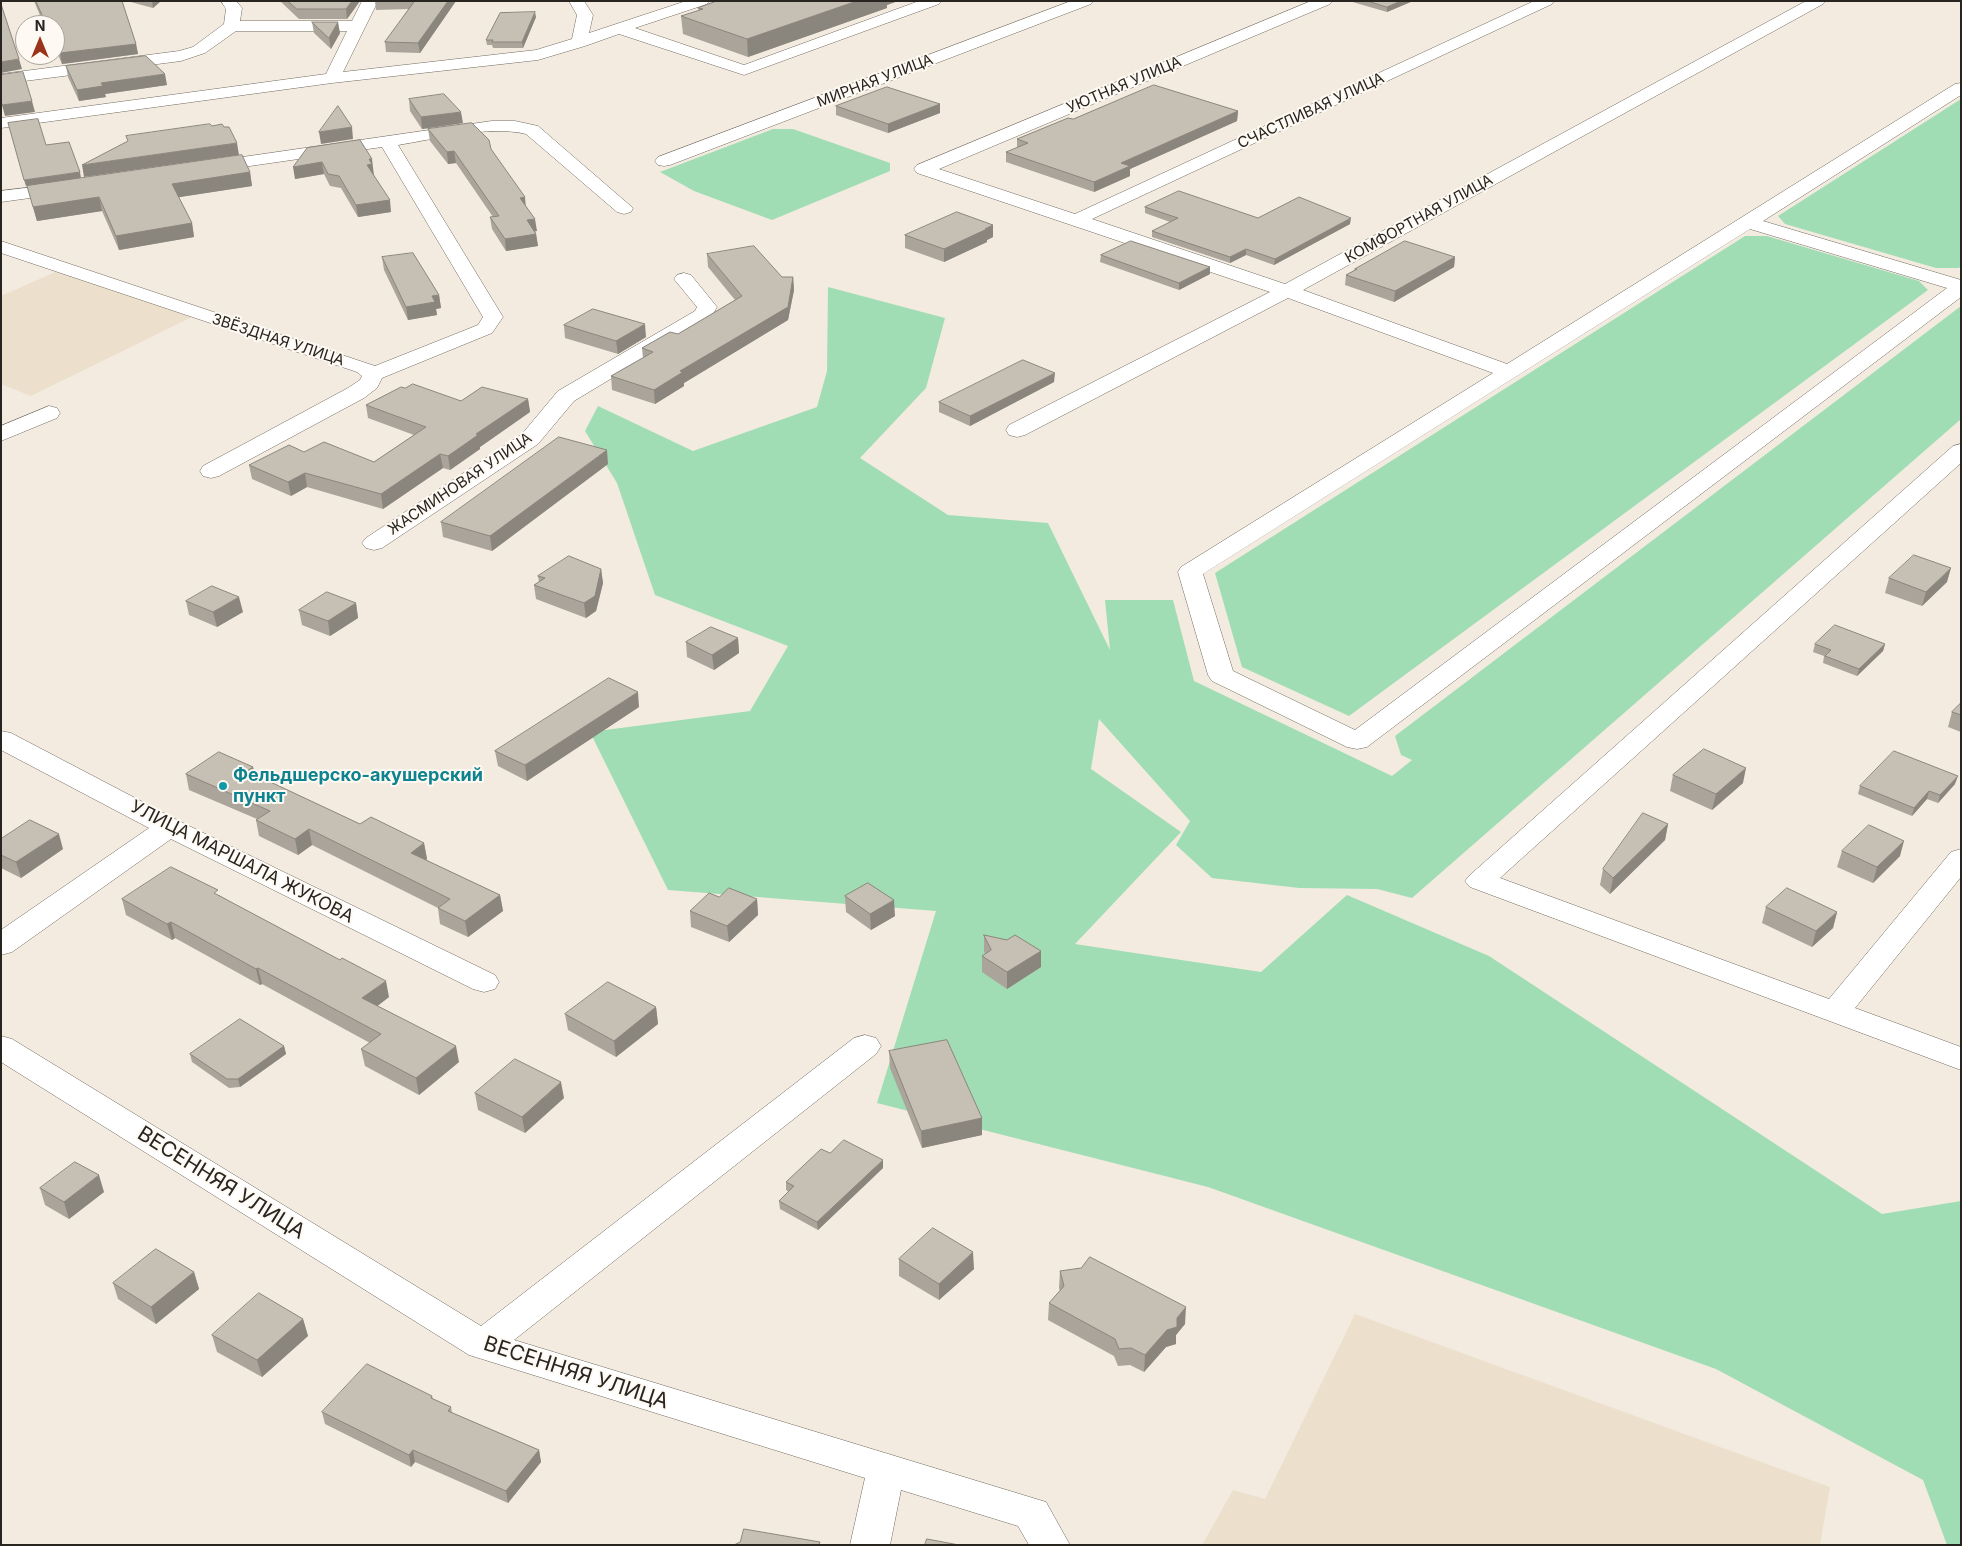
<!DOCTYPE html>
<meta charset="utf-8">
<style>
body{margin:0}
#map{position:relative;width:1962px;height:1546px;overflow:hidden;background:#f3ebdf;font-family:Inter,sans-serif}
canvas{display:block}
.frame{position:absolute;inset:0;border:2px solid #282520;pointer-events:none}
.north{position:absolute;left:15px;top:15px;width:50px;height:50px;box-sizing:border-box;background:#fef9f2;border:1px solid #a8a49e;border-radius:50%;rotate:0deg;font-size:14px;font-weight:700;line-height:20px;text-align:center;color:#282520}
.north::after{content:'';display:block;margin:auto;width:18px;height:22px;background:#9c341b;clip-path:polygon(50% 0,100% 100%,50% 72%,0 100%)}
</style>
<div id="map">
<canvas width="1962" height="1546"></canvas>
<div class="frame"></div>
<div class="north">N</div>
</div>
<script>
const context = document.querySelector('canvas').getContext('2d');
context.lineJoin = 'round';
function fill(path, color) { context.fillStyle = color; context.fill(path, 'evenodd'); }
function strokePath(path, color, width, dash) { context.strokeStyle = color; context.lineWidth = width; context.lineCap = dash ? 'butt' : 'round'; context.setLineDash(dash || []); context.stroke(path); }
function label(font, color, halo, rows, align = 'center') {
  context.font = font + ' Inter,sans-serif'; context.lineWidth = 4; context.setLineDash([]); context.textBaseline = 'middle'; context.strokeStyle = halo; context.fillStyle = color; for (const [text, x, y, turn = 0] of rows) {
    context.save(); context.translate(x, y); context.rotate((+turn || 0) * Math.PI / 180); context.textAlign = isNaN(turn) ? turn : align; if (halo) context.strokeText(text, 0, 0); context.fillText(text, 0, 0); context.restore();
  }
}
fill(new Path2D(`
 M60,270L192,317L31,396L1,384V296Z
 M1355,1314L1830,1487L1820,1545H1202L1233,1490L1265,1499Z`), '#ece0cd');
fill(new Path2D(`
 M1961,99V266L1959,268H1936L1785,224L1778,216Z
 M773,129H793L890,163V171L772,220L694,191L660,172Z
 M1745,236H1767L1919,281L1928,290L1349,716L1242,667L1215,573Z
 M828,287L945,318L926,388L860,458L948,515L1048,523L1110,650L1105,600H1173L1194,681L1392,776L1412,760L1401,755L1395,736L1961,306V419L1412,898L1377,889L1299,888L1212,878L1176,845L1190,821L1099,719L1091,769L1181,832L1075,944L1261,972L1347,895L1489,956L1882,1214L1961,1201V1545H1947L1923,1480L1716,1369L1208,1187L877,1103L936,911L668,890L590,732L750,711L788,646L655,595L617,483L585,431L598,406L693,451L817,407L827,371Z`), '#a1ddb4');
const minor = new Path2D(`
 M221,1H236L242,8L240,21H352L362,1H378L343,72L536,50L572,39L577,15L569,1H584L593,15L589,33L686,1H709L707,4L635,28L744,65L919,1H941L939,4L744,75L619,34L585,46L538,60L332,83L1,128V118L326,74L347,31H236L205,53L181,61L1,84V74L179,51L193,47L224,24L226,9Z
 M1071,1H1093L1091,4L670,165L664,166L658,165L655,161L658,157Z
 M1311,1H1332L1330,4L939,169L1075,214L1534,1H1554L1552,4L1092,219L1285,284L1806,1H1825L1823,4L1303,290L1507,364L1955,84L1961,83V95L1763,221L1961,280V297L1367,747L1357,749L1347,747L1212,681L1208,675L1178,572L1181,567L1493,373L1288,298L1025,435L1017,437L1009,435L1006,430L1009,425L1270,292L917,173L914,169L917,165ZM1750,229L1947,288L1355,730L1233,671L1203,574Z
 M492,121H515L538,126L633,208L631,212L624,214L617,212L526,134C490,125 435,139 398,145L503,317L492,333L382,378L377,388L364,398L219,476L211,478L203,476L200,471L203,466L348,388L360,380L362,376L357,372L1,253V241L375,366L478,325L483,317L382,147L208,172L202,171L199,167L202,163L208,162Z
 M67,183L73,184L76,188L73,192L1,202V191Z
 M684,273L691,275L717,307L710,319L574,401L538,444L382,548L374,550L366,548L362,543L366,538L522,434L558,391L695,311L697,307L674,279L677,275Z
 M49,406L57,408L60,413L57,418L1,441V426Z
 M1961,444V463L1500,878L1829,999L1951,852L1961,849V877L1855,1008L1961,1047V1070L1470,887L1465,881L1470,875L1953,446Z
 M1,731L11,733L179,821L495,975L499,982L495,989L484,992L473,989L171,839L12,952L1,955V930L149,828L1,750Z
 M865,1035L876,1038L881,1046L876,1054L514,1340L1046,1502L1070,1545H1029L1018,1526L901,1490L890,1545H850L865,1478L469,1355L1,1062V1036L12,1039L481,1326L854,1038Z`);
strokePath(minor, '#716a5f', 1);
fill(minor, '#fff');
fill(new Path2D(`
 M34,1H122L136,44L138,54L62,64L55,48V25H44Z
 M127,1H161L153,8Z
 M280,1H360L347,19H299Z
 M375,1H456L420,53L386,52L385,42L409,9L376,10Z
 M717,1H898L887,5V8L748,57L683,34L681,16L699,11L698,8Z
 M1349,1H1413L1387,12Z
 M536,17L523,48H493L492,45H487L486,40Z
 M312,22L340,33L331,49L314,33Z
 M66,66L167,85L105,94L106,97L79,101L68,77Z
 M409,99L463,123L422,129L410,111Z
 M940,104V113L888,133L836,115V106Z
 M1238,111L1237,121L1130,169V176L1094,192L1006,162V152L1017,148V139L1073,119Z
 M428,129L491,149L526,206L537,231H535L536,234L538,246L506,251L492,229L490,217H493L456,163L448,164L430,141Z
 M307,148L373,171L374,175L391,212L358,217L341,188L330,186L324,174L295,179Z
 M250,172L252,186L178,197L192,223L194,237L119,250L102,211L37,221L27,186Z
 M1145,207L1258,218L1350,224L1274,265L1246,255L1230,263L1152,237V231L1170,222L1145,213Z
 M993,225V237L987,240V242L944,262L905,248V235Z
 M707,254L782,277H793L794,290L788,320L684,383V386L655,404L612,390L611,376L643,358L642,348L678,334L735,300L708,267Z
 M1101,255L1210,267V274L1179,290L1100,262Z
 M382,257L439,295L441,308L436,309L437,315L408,320L384,270Z
 M1455,257L1454,267L1394,302L1345,285L1346,275L1355,270V269Z
 M564,325L646,337L618,354L565,338Z
 M1054,382L970,426L939,412V402Z
 M405,388L461,401L528,399L530,412L480,447V449L450,470L443,468L383,509L307,487L291,496L252,479L249,465L304,452L374,462L414,435L368,418L366,405Z
 M608,464L492,551L443,537L441,522Z
 M601,569L603,583L596,611L586,618L536,599L534,585L539,582L538,576Z
 M1889,578L1947,582L1922,606L1885,593Z
 M186,601L243,612L217,627L189,615Z
 M356,603L358,618L330,636L302,625L299,610Z
 M738,638L739,653L714,670L687,657L686,642Z
 M1815,644H1885L1883,651L1857,676L1823,663L1824,656L1813,652Z
 M1961,703V732L1948,727L1952,712Z
 M639,707L527,781L498,766L495,751Z
 M253,767L255,775L360,824L424,843L427,859L426,860L500,895L503,911L468,937L440,924L438,908L312,845L298,855L259,836L256,820L257,819L189,790L186,774Z
 M1673,775L1743,783L1712,810L1670,791Z
 M1955,784L1938,803L1927,799L1912,816L1858,794L1860,786Z
 M1668,824L1665,840L1610,894L1600,885L1603,869Z
 M1,839L63,849L21,878L1,868Z
 M1842,851L1900,856L1873,883L1837,867Z
 M219,895L389,997L377,1006L459,1062L419,1095L365,1066L361,1049L370,1043L262,984L260,985L175,938L172,940L126,915L122,899Z
 M845,896L895,916L871,930L846,912Z
 M719,897L757,899L758,915L729,942L691,927L690,911Z
 M1766,907L1837,912L1833,928L1812,947L1762,923Z
 M984,935L1041,967L1007,989L982,972V956L985,954L984,951Z
 M656,1007L658,1024L616,1057L568,1030L565,1014Z
 M284,1046L286,1054L240,1087L229,1088L192,1062L190,1054Z
 M889,1051L982,1135L922,1148L890,1068Z
 M475,1093L564,1098L525,1133L478,1110Z
 M830,1153L883,1168L818,1230L780,1209L779,1201L789,1192L786,1190V1182Z
 M40,1188L104,1192L69,1219L45,1205Z
 M899,1259L974,1269L939,1300L899,1276Z
 M1060,1271L1185,1324L1176,1335V1344L1166,1347L1144,1372L1130,1365L1118,1366L1114,1356L1048,1320L1049,1303L1060,1291L1059,1288Z
 M194,1272L199,1289L156,1324L118,1299L113,1283Z
 M303,1319L308,1336L262,1377L217,1352L212,1335Z
 M432,1396L433,1399L451,1407L452,1413L539,1450L541,1462L508,1503L415,1462L411,1467L325,1424L322,1412Z`), '#aaa49a');
fill(new Path2D(`
 M152,1H161L153,8Z
 M352,1H360L347,19L346,9Z
 M448,1H456L420,53L418,43Z
 M857,1H898L887,5V8L748,57L747,39Z
 M1401,1H1413L1387,12V7Z
 M535,12L536,17L523,48L522,42Z
 M338,22L340,33L331,49L329,38Z
 M136,44L138,54L62,64L60,53Z
 M19,59L22,69L1,73V62Z
 M165,74L167,85L105,94L106,97L79,101L77,90L101,83Z
 M32,101L35,112L5,116L2,105Z
 M940,104V113L888,133V124Z
 M1238,111L1237,121L1130,169V176L1094,192V182L1121,163Z
 M461,112L463,123L422,129L421,117Z
 M352,127L353,139L321,144L319,132Z
 M237,143L239,155L84,177L82,165Z
 M454,151L456,163L448,164L447,152Z
 M369,159H372L374,176L367,165Z
 M322,162L324,174L295,179L293,167Z
 M80,172L81,178L26,186L24,180Z
 M250,172L252,186L174,198L172,184Z
 M99,197L102,211L37,221L33,207Z
 M525,197L526,209L520,198Z
 M390,200L391,212L358,217L356,205Z
 M1351,218L1350,224L1274,265L1275,259Z
 M535,219L537,231L528,233L527,220Z
 M192,223L194,237L119,250L116,236Z
 M993,225V237L987,240V242L944,262V249Z
 M536,234L538,246L506,251L505,239Z
 M1246,249V255L1230,263V257Z
 M1455,257L1454,267L1394,302L1395,291Z
 M1210,267V274L1179,290V283Z
 M793,277L794,290L788,320L684,383V386L655,404L654,390L680,371Z
 M439,295L441,308L436,309L437,315L408,320L406,307L432,296Z
 M645,324L646,337L618,354L616,341Z
 M1055,373L1054,382L970,426V416Z
 M528,399L530,412L480,447V449L450,470L448,456L476,434Z
 M607,450L608,464L492,551L490,536Z
 M440,454L443,468L383,509L381,494Z
 M305,473L307,487L291,496L288,482Z
 M1951,568L1947,582L1922,606L1926,592Z
 M601,569L603,583L596,611L586,618L584,603Z
 M239,597L243,612L217,627L213,612Z
 M356,603L358,618L330,636L328,621Z
 M738,638L739,653L714,670L712,655Z
 M1885,644L1883,651L1857,676L1859,669Z
 M638,692L639,707L527,781L525,765Z
 M253,767L257,783L247,771Z
 M1746,768L1743,783L1712,810L1716,794Z
 M1958,776L1955,784L1938,803L1940,795Z
 M1929,791L1927,799L1912,816L1914,808Z
 M1668,824L1665,840L1610,894L1613,878Z
 M309,829L312,845L298,855L295,839Z
 M59,834L63,849L21,878L16,862Z
 M1904,841L1900,856L1873,883L1877,867Z
 M424,843L427,859L414,869L411,853Z
 M500,895L503,911L468,937L465,921Z
 M757,899L758,915L729,942L727,926Z
 M894,900L895,916L871,930L870,914Z
 M1837,912L1833,928L1812,947L1816,931Z
 M171,922L175,938L172,940L167,924Z
 M1041,951V967L1007,989V972Z
 M258,968L262,984L260,985L256,969Z
 M386,981L389,997L366,1015L362,998Z
 M656,1007L658,1024L616,1057L614,1041Z
 M284,1046L286,1054L240,1087L238,1079Z
 M456,1046L459,1062L419,1095L416,1078Z
 M561,1082L564,1098L525,1133L522,1117Z
 M982,1118V1135L922,1148L921,1131Z
 M883,1160V1168L818,1230L817,1222Z
 M99,1175L104,1192L69,1219L64,1202Z
 M973,1252L974,1269L939,1300V1284Z
 M194,1272L199,1289L156,1324L151,1307Z
 M1186,1307L1185,1324L1176,1335V1344L1166,1347L1144,1372L1145,1355Z
 M303,1319L308,1336L262,1377L257,1360Z
 M413,1450L415,1462L411,1467L409,1455Z
 M539,1450L541,1462L508,1503L506,1491Z`), '#8b867d');
const building = new Path2D(`
 M36,1H122L136,44L60,53L55,43V25H47Z
 M288,1H352L346,9H297Z
 M415,1H448L418,43L385,42Z
 M717,1H857L747,39L681,16L703,9L698,8Z
 M1368,1H1401L1387,7Z
 M1,4L19,59L1,62Z
 M535,12L522,42H492L493,40H486L500,13Z
 M312,22H338L329,38Z
 M146,56L165,74L101,83L103,86L77,90L66,66Z
 M23,72L32,101L2,105L1,101V75Z
 M1154,85L1238,111L1121,163L1130,166L1094,182L1006,152L1028,143L1017,139L1068,118L1073,119Z
 M887,87L940,104L888,124L836,106Z
 M444,94L461,112L421,117L409,99Z
 M338,106L352,127L319,132Z
 M38,119L46,145L69,142L80,172L24,180L8,123Z
 M472,123L489,140L491,149L525,197L520,198L535,219L527,220L536,234L505,239L490,217L499,216L454,151L447,152L428,129Z
 M210,124L212,126L222,124L224,127H229L237,143L82,165L128,141L126,136Z
 M360,140L372,159H369L372,164L367,165L390,200L356,205L339,176L328,174L322,162L293,167L307,148Z
 M242,155L250,172L172,184L192,223L116,236L99,197L33,207L27,186Z
 M1179,191L1258,218L1299,197L1351,218L1275,259L1246,249L1230,257L1152,231L1178,218L1145,207Z
 M957,212L993,225L985,229H987L944,249L905,235Z
 M1131,241L1210,267L1179,283L1101,255Z
 M1405,241L1455,257L1395,291L1346,275L1357,269H1355Z
 M754,246L782,277H793L788,307L680,371L683,372L654,390L611,376L653,352L642,348L670,332L678,334L742,296L707,254Z
 M413,253L439,295L432,296L435,302L406,307L382,257Z
 M593,309L645,324L616,341L564,325Z
 M1023,360L1055,373L970,416L939,402Z
 M413,384L461,401L482,387L528,399L476,434L478,435L448,456L440,454L381,494L305,473L288,482L249,465L289,445L304,452L324,442L374,462L426,427L366,405L401,387L405,388Z
 M559,437L607,450L490,536L441,522Z
 M1914,555L1951,568L1926,592L1889,578Z
 M569,556L601,569L595,596L584,603L534,585L545,578L538,576Z
 M212,586L239,597L213,612L186,601Z
 M327,592L356,603L328,621L299,610Z
 M1835,625L1885,644L1859,669L1825,656L1831,650L1815,644Z
 M711,627L738,638L712,655L686,642Z
 M609,678L638,692L525,765L495,751Z
 M1961,703V715L1952,712Z
 M1704,749L1746,768L1716,794L1673,775Z
 M1894,751L1958,776L1940,795L1929,791L1914,808L1860,786Z
 M219,752L253,767L247,771L360,824L371,817L424,843L411,853L500,895L465,921L438,908L450,899L309,829L295,839L256,820L270,811L186,774Z
 M1643,813L1668,824L1613,878L1603,869Z
 M30,820L59,834L16,862L1,855V839Z
 M1869,825L1904,841L1877,867L1842,851Z
 M171,867L218,890L214,893L340,960L342,958L386,981L362,998L456,1046L416,1078L361,1049L381,1034L258,968L256,969L171,922L167,924L122,899Z
 M868,883L894,900L870,914L845,896Z
 M729,888L757,899L727,926L690,911L709,893L719,897Z
 M1787,888L1837,912L1816,931L1766,907Z
 M984,935L1007,940L1015,935L1041,951L1007,972L982,956L991,950Z
 M608,982L656,1007L614,1041L565,1014Z
 M240,1019L284,1046L238,1079H227L190,1054Z
 M947,1040L982,1118L921,1131L889,1051Z
 M515,1059L561,1082L522,1117L475,1093Z
 M844,1140L883,1160L817,1222L779,1201L794,1186L786,1182L821,1149L830,1153Z
 M75,1162L99,1175L64,1202L40,1188Z
 M933,1228L973,1252L939,1284L899,1259Z
 M156,1249L194,1272L151,1307L113,1283Z
 M1090,1257L1186,1307L1177,1318V1327L1167,1330L1145,1355L1131,1348L1119,1349L1115,1339L1049,1303L1064,1286L1060,1271L1081,1268Z
 M259,1293L303,1319L257,1360L212,1335Z
 M367,1364L432,1396L431,1398L451,1407L448,1411L539,1450L506,1491L413,1450L409,1455L322,1412Z
 M744,1529L820,1542L819,1545H734L740,1542Z
 M927,1539L959,1545H925Z`);
fill(building, '#c6bfb3');
strokePath(building, '#8b867d', 1);
for (const [x, y, r, color] of [
 [223,786,5,"#0f9aa8"]
]) { const dot = new Path2D(); dot.arc(x, y, r, 0, 2 * Math.PI); context.fillStyle = color; context.fill(dot); strokePath(dot, '#fef9f2', 2); }
label('15px', '#282520', '#fef9f2', [
 ["МИРНАЯ УЛИЦА",875,81,-21],
 ["УЮТНАЯ УЛИЦА",1124,85,-23],
 ["СЧАСТЛИВАЯ УЛИЦА",1311,111,-25],
 ["КОМФОРТНАЯ УЛИЦА",1419,219,-29],
 ["ЗВЁЗДНАЯ УЛИЦА",278,340,18],
 ["ЖАСМИНОВАЯ УЛИЦА",460,484,-34]
]);
label('bold 18px', '#0d838f', '#fef9f2', [
 ["Фельдшерско-акушерский",233,776],
 ["пункт",233,797]
], 'left');
label('18px', '#282520', '#fef9f2', [
 ["УЛИЦА МАРШАЛА ЖУКОВА",242,862,27]
]);
label('21px', '#282520', '#fef9f2', [
 ["ВЕСЕННЯЯ УЛИЦА",221,1183,32],
 ["ВЕСЕННЯЯ УЛИЦА",576,1373,18]
]);
</script>
